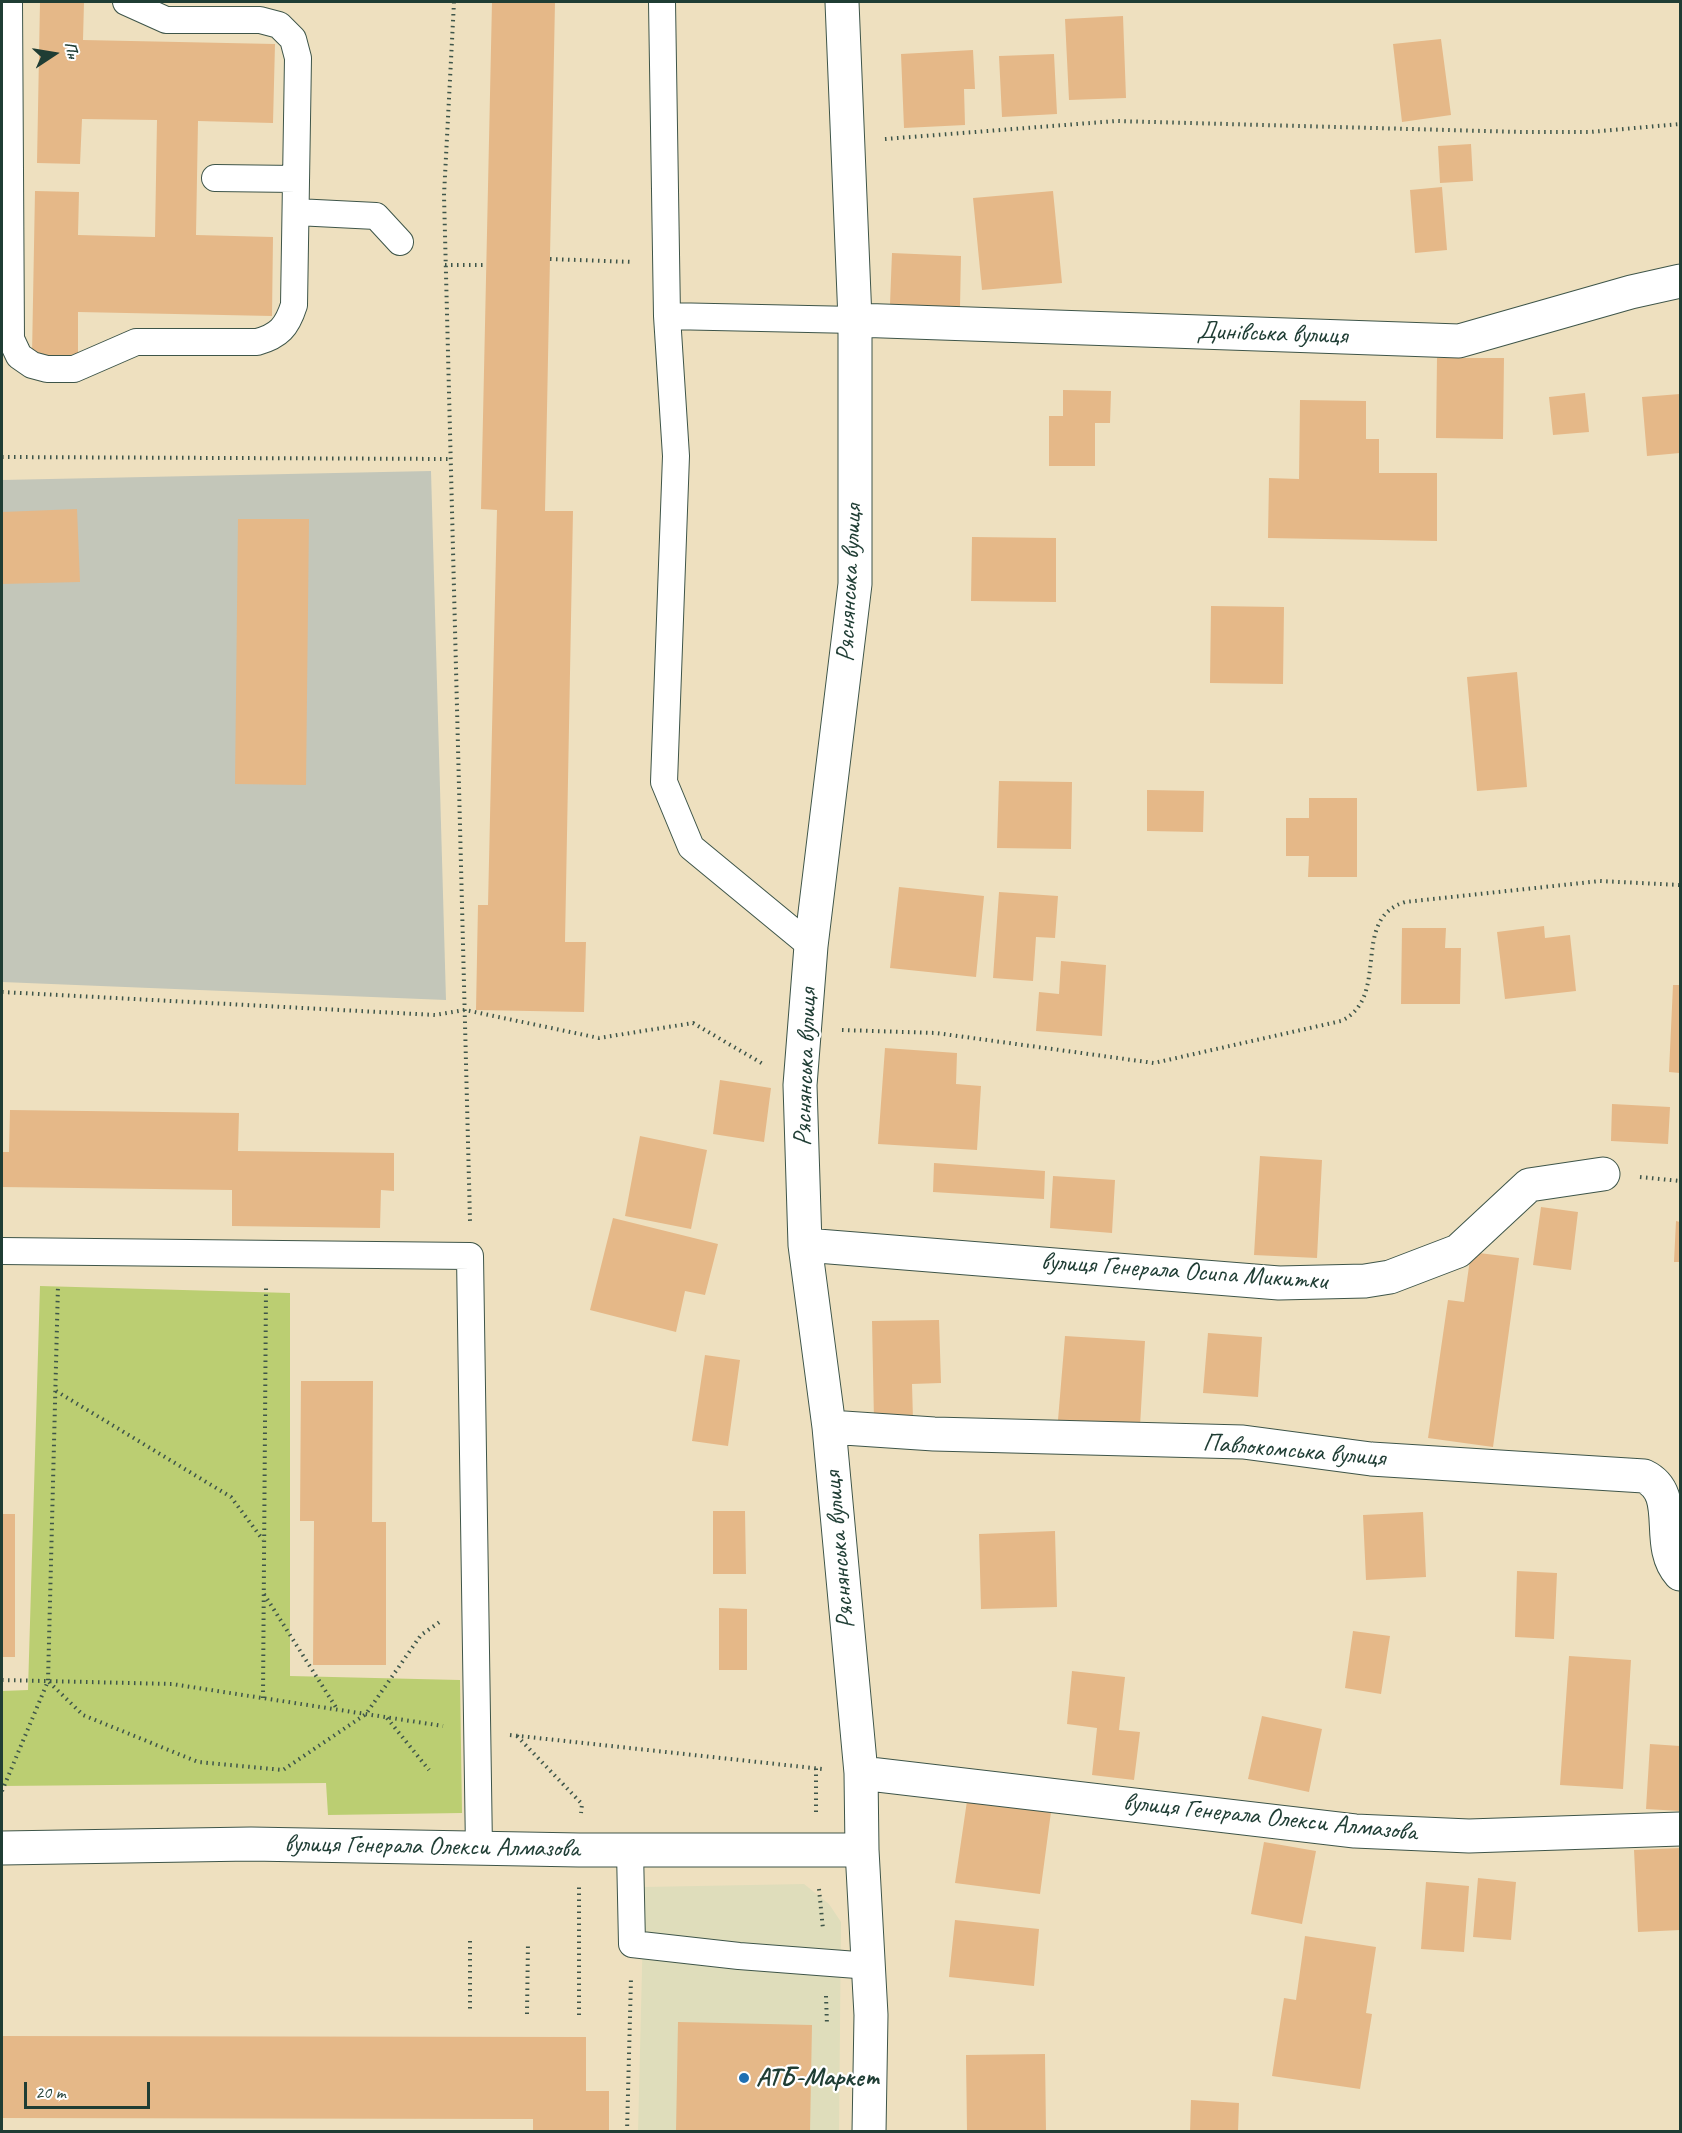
<!DOCTYPE html>
<meta charset="utf-8">
<style>
body{margin:0}
#map{position:relative;width:1682px;height:2133px;overflow:hidden;background:#eee0bf;font-family:Caveat,sans-serif}
canvas{display:block}
.frame{position:absolute;inset:0;border:3px solid #1f3d34;pointer-events:none}
.north{position:absolute;left:24px;top:24px;width:60px;height:60px;-webkit-text-stroke:4px #fff;paint-order:stroke;rotate:78deg;font-size:16px;font-weight:700;line-height:24px;text-align:center;color:#1f3d34}
.north::after{content:'';display:block;margin:auto;width:21px;height:27px;background:#1f3d34;clip-path:polygon(50% 0,100% 100%,50% 72%,0 100%)}
.scale{position:absolute;left:24px;top:2082px;width:126px;height:27px;box-sizing:border-box;border:3px solid #1f3d34;border-top:0;padding-left:8px;font-size:18px;line-height:21px;white-space:nowrap;color:#1f3d34;-webkit-text-stroke:4px #fff;paint-order:stroke}
</style>
<div id="map">
<canvas width="1682" height="2133"></canvas>
<div class="frame"></div>
<div class="north">Пн</div>
<div class="scale">20 m</div>
</div>
<script>
const context = document.querySelector('canvas').getContext('2d');
context.lineJoin = 'round';
function fill(path, color) { context.fillStyle = color; context.fill(path, 'evenodd'); }
function strokePath(path, color, width, dash) { context.strokeStyle = color; context.lineWidth = width; context.lineCap = dash ? 'butt' : 'round'; context.setLineDash(dash || []); context.stroke(path); }
function label(font, color, halo, rows, align = 'center') {
  context.font = font + ' Caveat,sans-serif'; context.lineWidth = 4.5; context.setLineDash([]); context.textBaseline = 'middle'; context.strokeStyle = halo; context.fillStyle = color; for (const [text, x, y, turn = 0] of rows) {
    context.save(); context.translate(x, y); context.rotate((+turn || 0) * Math.PI / 180); context.textAlign = isNaN(turn) ? turn : align; if (halo) context.strokeText(text, 0, 0); context.fillText(text, 0, 0); context.restore();
  }
}
fill(new Path2D(`
 M804,1884L829,1904L841,1922L839,2131L638,2132L644,1887Z`), '#dfddbb');
fill(new Path2D(`
 M431,471L446,1000L2,982V480Z`), '#c3c6b9');
fill(new Path2D(`
 M40,1286L290,1293V1676L460,1680L462,1813L328,1815L326,1783L2,1786V1691L28,1690Z`), '#bbce72');
fill(new Path2D(`
 M40,2H84L83,40L275,44L273,123L198,121L196,235L273,237L272,316L78,312V356L32,355L35,191L79,192L78,235L155,237L157,120L82,119L80,164L37,163Z
 M492,2H555L545,511H573L565,942H586L584,1012L476,1010L478,905H488L497,510L481,509Z
 M1123,16L1126,98L1069,100L1065,19Z
 M1441,39L1451,115L1402,122L1393,44Z
 M973,50L975,89H964L965,125L904,128L901,54Z
 M1054,54L1057,114L1002,117L999,56Z
 M1471,144L1473,181L1440,183L1438,146Z
 M1442,187L1447,250L1415,253L1410,190Z
 M1053,191L1062,283L982,290L973,198Z
 M892,253L961,256L960,307L890,304Z
 M1437,358H1504L1503,439L1436,438Z
 M1063,390L1111,391L1110,423H1095V466H1049V416H1063Z
 M1585,393L1589,432L1553,435L1549,397Z
 M1680,394V453L1647,456L1642,397Z
 M1300,400L1366,401V439H1379V473H1437V541L1268,538L1269,478L1299,479Z
 M77,509L80,582L2,584V512Z
 M238,519H309L306,785L235,784Z
 M972,537L1056,538V602L971,601Z
 M1211,606L1284,607L1283,684L1210,683Z
 M1517,672L1527,787L1477,791L1467,677Z
 M999,781L1072,782L1071,849L997,848Z
 M1147,790L1204,791L1203,832L1147,831Z
 M1309,798H1357V877H1308L1309,856H1286V818H1309Z
 M899,887L984,896L976,977L890,968Z
 M999,892L1058,896L1055,938L1036,937L1033,981L993,978Z
 M1544,926L1545,938L1570,935L1576,991L1505,999L1497,932Z
 M1402,928H1446L1445,948H1461L1460,1004H1401Z
 M1061,961L1106,965L1102,1036L1036,1031L1039,992L1059,994Z
 M1673,985H1680V1073L1669,1072Z
 M885,1048L957,1053L956,1084L981,1086L977,1150L878,1144Z
 M720,1080L771,1088L764,1142L713,1134Z
 M1612,1104L1670,1107L1668,1144L1611,1141Z
 M10,1110L239,1113L238,1151L394,1153V1191L381,1190L380,1228L232,1226V1190L2,1187V1152H9Z
 M640,1136L707,1150L691,1229L625,1216Z
 M1260,1156L1322,1160L1317,1258L1254,1255Z
 M934,1163L1045,1171L1044,1199L933,1192Z
 M1053,1176L1115,1180L1112,1233L1050,1228Z
 M1541,1207L1578,1212L1571,1270L1533,1265Z
 M613,1218L718,1244L705,1295L685,1291L676,1332L590,1310Z
 M1676,1221L1680,1222V1262H1674Z
 M1471,1252L1519,1258L1493,1447L1428,1438L1448,1300L1464,1302Z
 M939,1320L941,1383L912,1384L913,1420L874,1421L872,1321Z
 M1208,1333L1262,1337L1258,1397L1203,1393Z
 M1065,1336L1145,1341L1140,1426L1058,1420Z
 M705,1355L740,1360L728,1446L692,1441Z
 M301,1381H373L372,1522H386V1665H313L314,1521H300Z
 M713,1511H745L746,1574H713Z
 M1423,1512L1426,1577L1366,1580L1363,1515Z
 M2,1514H15V1657H2Z
 M1055,1531L1057,1607L981,1609L979,1534Z
 M1517,1571L1557,1573L1554,1639L1515,1637Z
 M719,1608L747,1609V1670H719Z
 M1353,1631L1390,1636L1381,1694L1345,1688Z
 M1569,1656L1631,1660L1623,1789L1560,1785Z
 M1072,1671L1125,1677L1119,1730L1140,1732L1134,1780L1092,1775L1097,1728L1067,1724Z
 M1262,1716L1322,1729L1309,1792L1248,1779Z
 M1650,1744L1680,1746V1811L1646,1809Z
 M967,1801L1051,1812L1040,1894L955,1883Z
 M1264,1842L1316,1851L1302,1924L1251,1914Z
 M1680,1848V1930L1638,1932L1634,1850Z
 M1478,1878L1516,1882L1511,1940L1473,1937Z
 M1426,1882L1469,1886L1464,1952L1421,1949Z
 M955,1920L1039,1929L1034,1986L949,1977Z
 M1305,1936L1376,1947L1366,2013L1372,2014L1360,2089L1272,2076L1284,1998L1296,2000Z
 M678,2022L812,2025L810,2132H676Z
 M2,2036L586,2037V2091H609V2132H533V2119L2,2118Z
 M1045,2054L1046,2132H967L966,2055Z
 M1191,2100L1239,2103L1238,2132H1190Z`), '#e5b888');
const lane = new Path2D(`
 M9,2L11,339
 M662,2L667,316L676,456L664,782L691,847L811,946
 M215,178L296,179
 M296,212L376,216L400,242
 M667,316L855,320
 M2,339H11L19,356L32,365L47,369H74L136,342H257C279,336 287,327 294,305L298,58L293,39L279,25L260,20H166L126,2
 M2,1251L470,1256L479,1849
 M630,1851L632,1944L739,1956L870,1966`);
const street = new Path2D(`
 M842,2L855,320V584L811,946L800,1085L805,1245L829,1427L861,1773L862,1850L871,2015L869,2132
 M855,320L1459,341L1631,292L1680,281
 M805,1245L1279,1283L1365,1281L1390,1277L1458,1251L1529,1185L1603,1174
 M829,1427L934,1434L1243,1442L1371,1459L1644,1476C1682,1494 1653,1544 1680,1574
 M861,1773L1355,1831L1469,1836L1680,1829
 M2,1848L251,1844L579,1850H862`);
strokePath(lane, '#3e5549', 28);
strokePath(street, '#3e5549', 35);
strokePath(new Path2D(`
 M454,2L444,195L470,1221
 M885,139L1116,121L1521,132H1590L1680,124
 M550,259L633,262
 M445,265H487
 M2,457L451,459
 M2,992L435,1015L465,1010L599,1038L693,1023L763,1064
 M842,1030L936,1033L1154,1063L1341,1021C1392,997 1349,919 1405,902L1600,881L1680,885
 M1640,1177L1680,1181
 M56,1391L231,1497L263,1540
 M264,1594L337,1709
 M2,1680L172,1684L443,1726
 M49,1682L83,1715L198,1762L283,1770L366,1714L421,1635L441,1621
 M263,1698L266,1288
 M387,1718L429,1770
 M510,1735L822,1769
 M517,1736L582,1804L581,1813
 M2,1791L48,1681L58,1285
 M816,1812V1768
 M819,1889L823,1929
 M470,1941V2012
 M826,1996L827,2025
 M527,2014L528,1942
 M579,2015V1887
 M627,2132L631,1978`), '#3e5549', 4, [1.5, 4.5]);
strokePath(lane, '#fff', 26);
strokePath(street, '#fff', 33);
for (const [x, y, r, color] of [
 [744,2078,6,"#1f6fb2"]
]) { const dot = new Path2D(); dot.arc(x, y, r, 0, 2 * Math.PI); context.fillStyle = color; context.fill(dot); strokePath(dot, '#fff', 2); }
label('26px', '#1f3d34', '#fff', [
 ["Динівська вулиця",1272,334,2],
 ["Ряснянська вулиця",850,583,-87],
 ["Ряснянська вулиця",806,1067,-88],
 ["вулиця Генерала Осипа Микитки",1184,1272,4],
 ["Павлокомська вулиця",1294,1451,5],
 ["Ряснянська вулиця",840,1550,-95],
 ["вулиця Генерала Олекси Алмазова",1270,1818,6],
 ["вулиця Генерала Олекси Алмазова",432,1847,1]
]);
label('bold 26px', '#1f3d34', '#fff', [
 ["АТБ-Маркет",756,2078]
], 'left');
</script>
